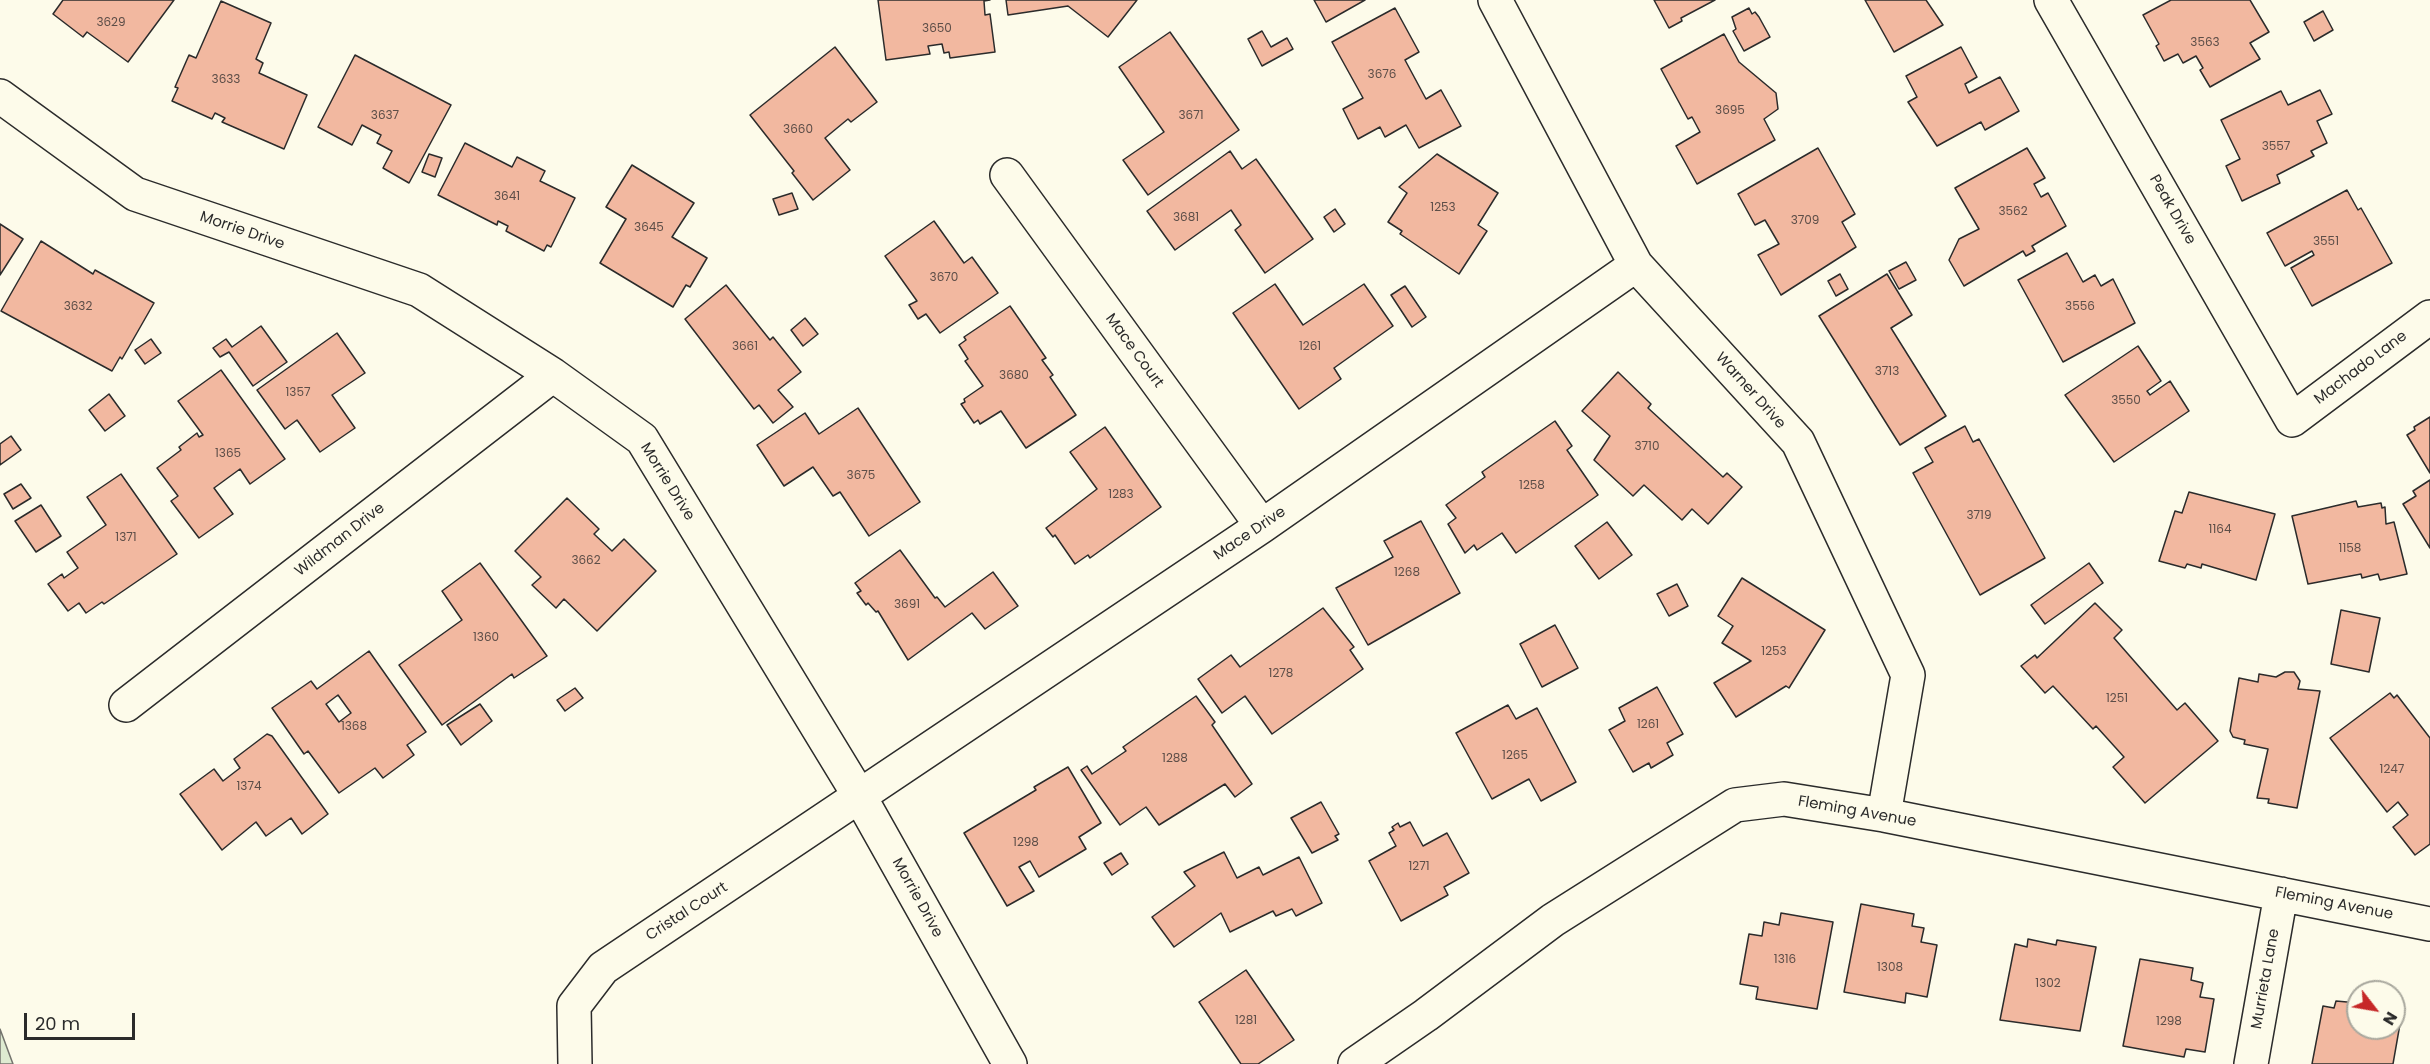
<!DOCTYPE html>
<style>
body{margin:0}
#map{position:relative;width:2430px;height:1064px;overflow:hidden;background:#fdfbea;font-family:Poppins,sans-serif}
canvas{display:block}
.north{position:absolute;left:2346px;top:980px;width:60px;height:60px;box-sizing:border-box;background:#fdfbea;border:2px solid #a9a89e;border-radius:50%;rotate:121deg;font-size:16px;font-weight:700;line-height:24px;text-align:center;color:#2b2b2b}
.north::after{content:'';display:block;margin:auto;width:21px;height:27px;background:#c62828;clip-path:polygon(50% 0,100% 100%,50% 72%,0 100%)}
.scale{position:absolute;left:24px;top:1013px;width:111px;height:27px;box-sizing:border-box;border:3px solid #2b2b2b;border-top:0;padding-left:8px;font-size:18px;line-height:21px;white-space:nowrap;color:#2b2b2b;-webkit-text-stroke:4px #fdfbea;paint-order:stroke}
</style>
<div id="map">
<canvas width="2430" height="1064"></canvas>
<div class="north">N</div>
<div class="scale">20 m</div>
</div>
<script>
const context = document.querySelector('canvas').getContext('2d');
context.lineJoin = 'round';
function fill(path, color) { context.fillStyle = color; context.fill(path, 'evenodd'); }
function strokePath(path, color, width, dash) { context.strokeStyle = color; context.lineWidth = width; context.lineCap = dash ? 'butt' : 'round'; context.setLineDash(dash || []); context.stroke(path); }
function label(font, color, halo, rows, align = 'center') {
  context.font = font + ' Poppins,sans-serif'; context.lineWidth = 4.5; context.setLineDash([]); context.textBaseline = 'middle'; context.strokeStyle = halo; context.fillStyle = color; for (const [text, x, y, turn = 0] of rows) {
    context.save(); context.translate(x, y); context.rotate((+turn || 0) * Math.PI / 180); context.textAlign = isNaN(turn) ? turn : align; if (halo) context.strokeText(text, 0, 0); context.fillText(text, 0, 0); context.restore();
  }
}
const green = new Path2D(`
 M0,1029L13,1064H0Z`);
fill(green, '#deebd1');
strokePath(green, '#74746e', 1.5);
const building = new Path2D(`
 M63,0H174L128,62L87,32L83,37L53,14Z
 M878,0H990L984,1L985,15L990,14L995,52L950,58L949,52L944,53L942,44L928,46L930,54L886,60Z
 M1006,0H1137L1108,37L1068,6L1008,15Z
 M1314,0H1365L1326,22Z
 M1654,0H1715L1681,18L1682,21L1669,28Z
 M1865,0H1926L1943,25L1894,52Z
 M2171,0H2250L2269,32L2250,43L2260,59L2210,87L2200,70L2203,68L2196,56L2183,63L2178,54L2164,61L2156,46L2159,44L2143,15Z
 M221,1L271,23L256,59L263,63L259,73L307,95L284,149L222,122L225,118L215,113L212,119L172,101L178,88L175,87L189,55L196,58Z
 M1395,8L1419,52L1405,60L1426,99L1441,90L1461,126L1419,148L1406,125L1385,137L1380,127L1358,139L1343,109L1363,98L1332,42Z
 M1749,8L1752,14L1755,12L1759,17L1770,37L1744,51L1733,31L1736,29L1732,17Z
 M2323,11L2333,30L2314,41L2304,22Z
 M1262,31L1271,47L1287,38L1293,49L1262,66L1248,39Z
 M1170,32L1239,130L1148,195L1123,160L1164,132L1119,67Z
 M1724,34L1739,62L1776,93L1778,109L1764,119L1775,140L1697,184L1676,146L1700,132L1692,117L1688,119L1661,69Z
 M835,47L877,102L851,122L848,119L825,138L850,170L813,200L792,173L794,171L750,115Z
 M1961,47L1977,77L1965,84L1969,93L2000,77L2019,111L1985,130L1981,122L1937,146L1908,102L1917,97L1906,76Z
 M355,55L451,105L409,183L383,168L392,151L377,143L381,135L362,125L352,145L318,127Z
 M2320,90L2332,114L2317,121L2327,143L2311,151L2314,156L2277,175L2280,183L2242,201L2226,166L2240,159L2221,120L2281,91L2288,105Z
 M465,143L512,167L517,157L545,171L540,181L575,198L551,247L547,245L544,251L506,231L508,226L498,221L497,225L438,195Z
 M1818,148L1855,214L1842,222L1856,247L1781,295L1758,255L1779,244L1765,220L1755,225L1738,194Z
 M2027,148L2045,178L2034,184L2041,197L2048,193L2066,226L2032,246L2035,251L2026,256L2023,251L1964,286L1949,260L1959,239L1979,229L1955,188Z
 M1230,151L1242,169L1256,159L1313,239L1265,273L1235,230L1241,225L1231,210L1175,250L1147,211Z
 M429,154L442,158L435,177L422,172Z
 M1437,154L1498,193L1478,225L1487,231L1459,274L1400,234L1402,231L1388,222L1407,193L1399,187Z
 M632,165L694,203L672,237L707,258L690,287L686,285L673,307L600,263L626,219L606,207Z
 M2347,190L2358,210L2361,208L2392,263L2312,306L2291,268L2314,255L2312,251L2285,266L2267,233Z
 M792,193L798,209L779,215L773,199Z
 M1335,209L1345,224L1334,232L1324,217Z
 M934,221L964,263L972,257L998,293L940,333L926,314L918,319L909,305L917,301L885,256Z
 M0,224L23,239L0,275Z
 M41,241L93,274L95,270L154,303L122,359L120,357L112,371L1,311Z
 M2067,253L2083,282L2095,275L2101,286L2113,279L2135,323L2063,362L2018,280Z
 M1906,262L1916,280L1899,289L1889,271Z
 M1840,274L1848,289L1836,296L1828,281Z
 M1887,274L1912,315L1891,328L1946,416L1900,445L1819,316Z
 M1275,284L1303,325L1364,284L1393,326L1334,368L1341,379L1299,409L1233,313Z
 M726,285L770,340L773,337L801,372L778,390L793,407L773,423L759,405L754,409L685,319Z
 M1405,286L1426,317L1412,327L1391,295Z
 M1010,306L1046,358L1042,360L1053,375L1050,377L1076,415L1026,448L1001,411L980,424L978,420L974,423L961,404L965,402L964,399L983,386L965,361L968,359L959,345L966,340L964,337Z
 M805,318L818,334L803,346L791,330Z
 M261,326L287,362L253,386L229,352L220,357L213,348L226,339L232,347Z
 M337,333L365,373L332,395L355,428L320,452L297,420L285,429L257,390Z
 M151,339L161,353L145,364L135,350Z
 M2138,346L2161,381L2147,391L2150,395L2170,381L2189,411L2114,462L2065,395Z
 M221,370L285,459L250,484L240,469L214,488L233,514L199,538L171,501L178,496L157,468L181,450L179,447L197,433L199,437L203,435L178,401Z
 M1618,372L1651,404L1648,408L1723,477L1727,473L1742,487L1708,524L1692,509L1682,520L1644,485L1633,496L1594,460L1610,436L1582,411Z
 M109,394L125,416L105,431L89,410Z
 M858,408L920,502L869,536L840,492L833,496L813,467L784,486L757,445L805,413L819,434Z
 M2430,417V473L2407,435L2415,430L2414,427Z
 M1555,421L1572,446L1567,450L1598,495L1516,553L1502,533L1477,550L1474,545L1465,553L1448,524L1456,518L1446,505L1485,477L1482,472Z
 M1965,426L1973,442L1979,439L2045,558L1980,595L1913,473L1933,462L1925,448Z
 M1105,427L1161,507L1090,558L1088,555L1075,564L1055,535L1053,537L1046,528L1097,489L1070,452Z
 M11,436L21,450L0,465V444Z
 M121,474L177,554L104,604L102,602L86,613L79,603L68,611L48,584L62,574L64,578L78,568L67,552L106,525L87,497Z
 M2430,480V548L2403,504L2416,496L2413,491Z
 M21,484L31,498L13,509L4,494Z
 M2189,492L2275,514L2256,580L2202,564L2201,568L2187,564L2185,568L2159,561L2175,511L2182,513Z
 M567,498L599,529L594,534L612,551L624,539L656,571L597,631L564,599L556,608L532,585L541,577L515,551Z
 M2356,501L2358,507L2381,503L2382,508L2385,507L2386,524L2394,522L2407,574L2380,580L2378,574L2362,578L2361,574L2308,584L2292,516Z
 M41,505L61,536L36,552L15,521Z
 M1421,521L1460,593L1368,645L1336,588L1393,557L1384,541Z
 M1607,522L1632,555L1599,579L1575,546Z
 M900,550L935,598L937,597L945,607L993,572L1018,606L985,629L972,613L908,660L878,611L876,612L868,603L866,605L857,593L861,591L855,583Z
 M480,563L547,656L514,678L512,674L442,725L399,665L462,620L442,591Z
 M2089,563L2103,583L2045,624L2031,605Z
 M1742,578L1825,630L1789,688L1786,686L1736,717L1714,683L1751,661L1722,643L1733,626L1718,616Z
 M1677,584L1688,606L1669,616L1657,594Z
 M2095,603L2122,630L2114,638L2177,710L2185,703L2218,741L2145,803L2113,767L2124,757L2096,726L2093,729L2053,686L2045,693L2021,666L2035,655L2037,658Z
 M1323,608L1354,647L1350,650L1363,669L1272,734L1245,696L1222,713L1198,679L1231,655L1240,667Z
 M2341,610L2380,618L2369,672L2331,664Z
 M1555,625L1578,668L1542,687L1520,644Z
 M369,651L426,732L407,745L414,755L383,778L375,768L339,793L308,751L304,754L272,708L311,681L317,689ZM338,695L351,713L339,722L326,704Z
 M2285,672H2294L2300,681L2298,689L2320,691L2297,808L2268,803L2269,799L2257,798L2268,749L2244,744L2245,740L2233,737L2230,731L2239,678L2258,682L2259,674L2276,677Z
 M1657,687L1683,734L1667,743L1673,755L1651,768L1649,763L1633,772L1609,730L1625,721L1619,708Z
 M575,688L583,698L565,711L557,700Z
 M2390,693L2394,698L2397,695L2430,738V844L2415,855L2393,827L2408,815L2398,802L2387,812L2330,738Z
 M1196,696L1215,722L1212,725L1252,784L1235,797L1225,784L1159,825L1146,807L1120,825L1081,770L1087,766L1092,774L1126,751L1123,747Z
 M480,704L492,721L461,745L447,725Z
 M1508,705L1516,719L1537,708L1576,782L1541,801L1529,779L1492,799L1456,733Z
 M267,734L272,736L328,814L302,834L291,818L266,836L256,822L222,850L180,794L214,769L223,781L240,768L234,759Z
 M1068,767L1101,823L1079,837L1086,849L1039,877L1030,861L1019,867L1034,891L1007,906L964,833L1036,790L1034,787Z
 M1321,802L1339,834L1335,836L1338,840L1312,853L1291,818Z
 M1410,822L1423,846L1447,833L1469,873L1444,887L1448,895L1401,921L1369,861L1396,846L1389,833L1394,830L1392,827L1398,823L1400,827Z
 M1224,852L1237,878L1259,867L1263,875L1299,857L1322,903L1296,916L1292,909L1276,916L1273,911L1230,932L1221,913L1174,947L1152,917L1195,886L1184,872Z
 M1121,853L1128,864L1112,875L1104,863Z
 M1861,904L1914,914L1912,926L1924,928L1921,942L1937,945L1927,997L1906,993L1905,1003L1844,992Z
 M1781,913L1833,922L1817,1009L1756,999L1758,987L1740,984L1749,934L1762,936L1764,922L1779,925Z
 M2028,939L2056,945L2057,940L2096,947L2080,1031L2000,1020L2015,944L2027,947Z
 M2140,959L2193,968L2191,980L2203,983L2200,997L2214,999L2205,1052L2186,1049L2184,1057L2123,1046Z
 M1246,970L1294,1040L1258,1064H1241L1199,1002Z
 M2336,1001L2358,1003V1028H2394V1006L2403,1007L2393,1064H2312L2323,1006L2334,1008Z`);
fill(building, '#f2b8a0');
strokePath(building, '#2b2b2b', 1.5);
const street = new Path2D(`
 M1495,0L1636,265L1798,442L1908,675L1884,815
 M2051,0L2292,420L2430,317
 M0,96L135,194L419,290L553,375L642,439L860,797L1010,1064
 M1007,175L1262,526
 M126,705L553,375
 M575,1064L574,1006L603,968L1262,526L1636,265
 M1355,1064L1426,1015L1553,920L1735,805L1784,799L1884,815L2430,924
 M2251,1064L2281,894`);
strokePath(street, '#2b2b2b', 36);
strokePath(street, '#fdfbea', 33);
label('12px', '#5d4e48', null, [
 ["3629",111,23],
 ["3650",937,29],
 ["3563",2205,43],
 ["3676",1382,75],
 ["3633",226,80],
 ["3695",1730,111],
 ["3637",385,116],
 ["3671",1191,116],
 ["3660",798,130],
 ["3557",2276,147],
 ["3641",507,197],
 ["1253",1443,208],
 ["3562",2013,212],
 ["3681",1186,218],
 ["3709",1805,221],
 ["3645",649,228],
 ["3551",2326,242],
 ["3670",944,278],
 ["3632",78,307],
 ["3556",2080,307],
 ["3661",745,347],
 ["1261",1310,347],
 ["3713",1887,372],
 ["3680",1014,376],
 ["1357",298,393],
 ["3550",2126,401],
 ["3710",1647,447],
 ["1365",228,454],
 ["3675",861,476],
 ["1258",1532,486],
 ["1283",1121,495],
 ["3719",1979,516],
 ["1164",2220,530],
 ["1371",126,538],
 ["1158",2350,549],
 ["3662",586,561],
 ["1268",1407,573],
 ["3691",907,605],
 ["1360",486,638],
 ["1253",1774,652],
 ["1278",1281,674],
 ["1251",2117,699],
 ["1261",1648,725],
 ["1368",354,727],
 ["1265",1515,756],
 ["1288",1175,759],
 ["1247",2392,770],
 ["1374",249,787],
 ["1298",1026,843],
 ["1271",1419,867],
 ["1316",1785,960],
 ["1308",1890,968],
 ["1302",2048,984],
 ["1281",1246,1021],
 ["1298",2169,1022]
]);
label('15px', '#2b2b2b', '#fdfbea', [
 ["Peak Drive",2172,210,60],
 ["Morrie Drive",242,231,19],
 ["Mace Court",1134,351,54],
 ["Machado Lane",2361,368,-37],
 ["Warner Drive",1750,391,48],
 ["Morrie Drive",667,482,58],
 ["Mace Drive",1250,534,-34],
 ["Wildman Drive",340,540,-38],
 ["Fleming Avenue",1857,812,10],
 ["Morrie Drive",917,898,61],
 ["Fleming Avenue",2334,904,11],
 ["Cristal Court",687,912,-33],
 ["Murrieta Lane",2266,979,-80]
]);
</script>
